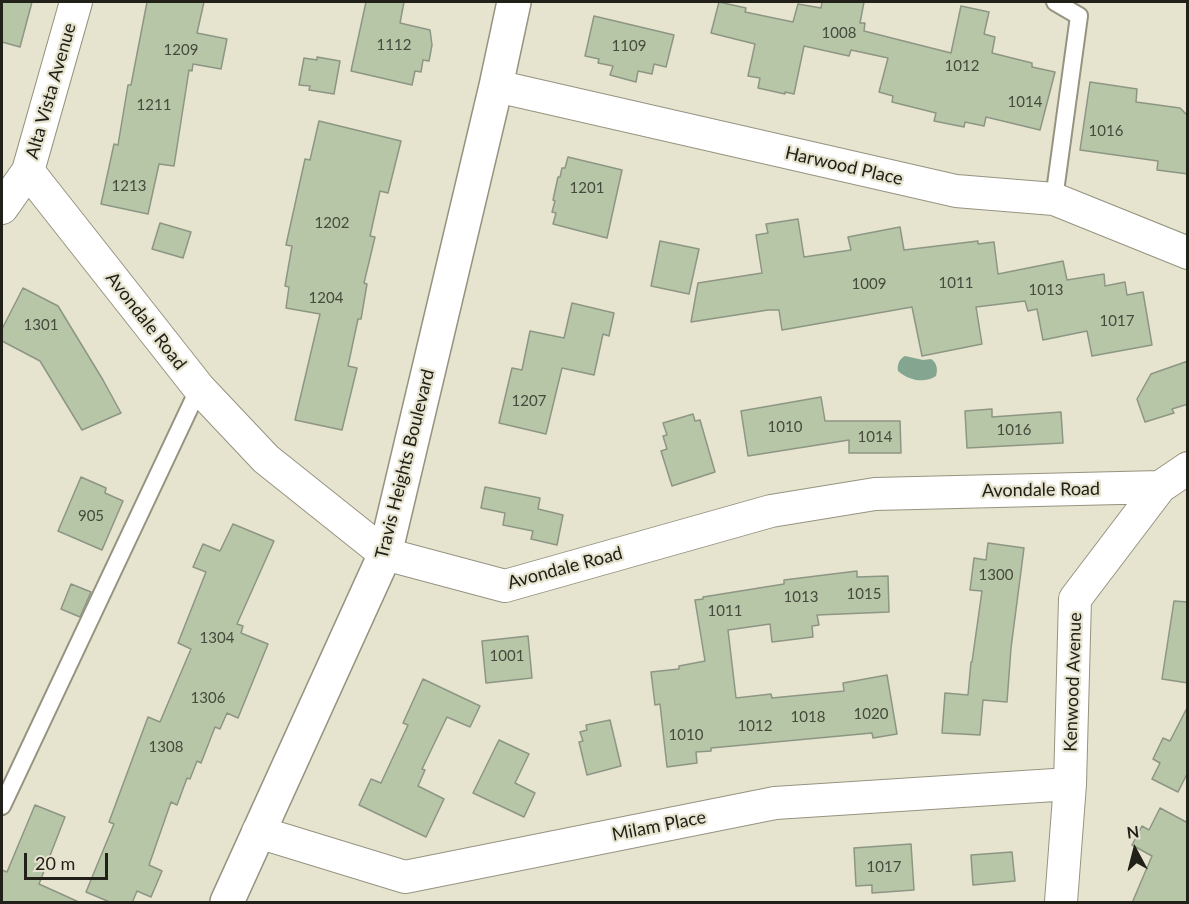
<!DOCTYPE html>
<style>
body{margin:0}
#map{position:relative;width:1189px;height:904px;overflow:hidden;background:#e6e3ce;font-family:Lato,sans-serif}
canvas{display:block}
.frame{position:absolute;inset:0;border:3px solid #212019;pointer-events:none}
.north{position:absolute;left:1105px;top:820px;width:60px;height:60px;-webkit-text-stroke:4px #e6e3ce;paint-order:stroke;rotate:353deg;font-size:16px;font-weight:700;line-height:24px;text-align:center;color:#212019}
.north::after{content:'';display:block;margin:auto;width:21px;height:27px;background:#212019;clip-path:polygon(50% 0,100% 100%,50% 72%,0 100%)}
.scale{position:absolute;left:24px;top:853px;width:84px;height:27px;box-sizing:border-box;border:3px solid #212019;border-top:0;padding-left:8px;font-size:18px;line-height:21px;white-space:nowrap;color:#212019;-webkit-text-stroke:4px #e6e3ce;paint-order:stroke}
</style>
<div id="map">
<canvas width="1189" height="904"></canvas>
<div class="frame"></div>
<div class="north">N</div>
<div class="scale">20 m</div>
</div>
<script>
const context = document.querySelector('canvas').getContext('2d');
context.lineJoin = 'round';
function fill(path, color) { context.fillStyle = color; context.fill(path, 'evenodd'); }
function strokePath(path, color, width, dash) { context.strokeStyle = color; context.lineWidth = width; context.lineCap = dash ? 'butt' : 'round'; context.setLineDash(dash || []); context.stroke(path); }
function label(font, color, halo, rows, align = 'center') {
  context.font = font + ' Lato,sans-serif'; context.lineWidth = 4.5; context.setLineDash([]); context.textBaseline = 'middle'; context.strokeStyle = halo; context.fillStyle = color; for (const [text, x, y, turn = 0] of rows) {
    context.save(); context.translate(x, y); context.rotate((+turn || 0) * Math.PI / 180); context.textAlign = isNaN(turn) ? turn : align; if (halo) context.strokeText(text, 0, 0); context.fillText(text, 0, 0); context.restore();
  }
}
fill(new Path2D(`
 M905,356L923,360L931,359C937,363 938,369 936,376C924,384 908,380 898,371C897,365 899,359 905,356Z`), '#84a590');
const building = new Path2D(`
 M2,2H32L20,47L2,42Z
 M147,2H204L197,33L227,39L221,69L193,64L192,71L189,70L174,166L159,164L148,214L101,204L114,144L118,145L128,85H131Z
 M366,2H404L400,23L430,30L432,45L429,61L423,60L421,72L415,71L412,85L351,71Z
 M719,2L746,8L745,12L793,22L798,4L821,8L822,2H864L860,23H865L864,31L951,53L961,6L989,12L984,34L995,37L992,53L1032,63V67L1055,72L1040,130L986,117L984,126L965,122L964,127L934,121L936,113L892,102L893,96L879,92L888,58L851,50L849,56L804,46L794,94L785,92V94L758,88L760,78L748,76L755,44L711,33Z
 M594,16L674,35L666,67L654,64L652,74L638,71L636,82L610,75L613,66L598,63L599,59L585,56Z
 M317,57L340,61L334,94L309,90L310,86L299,85L304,58L317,60Z
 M1090,82L1137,89L1136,102L1180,108L1188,116V174L1157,170L1158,161L1080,150Z
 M319,121L401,141L388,193L380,191L370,236L375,237L364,283L367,284L361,319H358L348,366L357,368L342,430L295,420L320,314L286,308L289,287L285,286L292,246L286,245L305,159L310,160Z
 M568,157L622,170L607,238L553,224L556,213L552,212L555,201L553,200L558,177H560L562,168H565Z
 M798,219L804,257L851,250L848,237L900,227L904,250L978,241V244L994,242L998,274L1063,261L1067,280L1104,274L1105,286L1125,282L1127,295L1143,292L1152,345L1092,356L1087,331L1043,340L1037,309L1028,311L1025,301L976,307L982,344L922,356L912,307L782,330L779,310H768L691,322L698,283L762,273L756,235L768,233L766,224Z
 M160,223L191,232L183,258L152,249Z
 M660,241L699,249L689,294L651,286Z
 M23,288L58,306L103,380L121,413L82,430L40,361L2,341V329Z
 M572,303L614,313L609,336L603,334L594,375L562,368L546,434L499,423L512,368L522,370L530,331L564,338Z
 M1188,361V404L1172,409L1174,413L1145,422L1137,399L1151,374Z
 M821,397L825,421H900L901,453H849V440L748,456L741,411Z
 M992,409V417L1061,412L1063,443L967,448L965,411Z
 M693,414L695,421L700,420L715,472L672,486L661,451L667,449L663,436L667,435L663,423Z
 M81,477L106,488L105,493L123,501L102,550L58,531Z
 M485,487L540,498L538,509L563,515L557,545L531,539L533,531L503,525L505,513L481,508Z
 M233,524L274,541L237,624L243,626L241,633L268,644L238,718L227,713L220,729L215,727L201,763L197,761L190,779L187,778L177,805L171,802L149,865L162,871L151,897L137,891L132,903H112L86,892L114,824L109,822L148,717L160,722L191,649L178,643L206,572L193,567L203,544L220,551Z
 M988,543L1024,548L1011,648L1007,702L983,700L980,735L942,733L945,693L968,695L971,662H972L982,591L970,590L974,558L986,560Z
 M857,571V577L888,576L889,612L817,615L819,625L812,626L813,637L772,642L770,624L728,630L736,698L771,694L772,698L844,691L843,683L887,675L897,734L873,738L872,733L711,748V751L696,752L697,763L667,767L660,704L655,705L651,672L679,669V666L705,661L695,600L703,599V597L784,584V580Z
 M71,584L91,592L80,617L61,609Z
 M1174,601L1188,602V683L1162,679Z
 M528,636L532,678L486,683L482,641Z
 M423,679L480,706L470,727L447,717L422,769L425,770L418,786L444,799L426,837L359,805L371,779L381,783L408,725L403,723Z
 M1188,706V772L1178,792L1152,779L1160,763L1153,759L1163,738L1170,741Z
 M610,720L621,766L587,775L579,742L583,741L580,732L587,730L586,725Z
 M499,740L529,754L515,783L535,793L524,817L473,793Z
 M35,805L65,817L39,884L81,903H2V870L7,872Z
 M1160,808L1188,823V903H1132L1152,856L1132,845L1142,826L1149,830Z
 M911,844L914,890L872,893V885L856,886L854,848Z
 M1012,852L1015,881L973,885L971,855Z`);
fill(building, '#b7c6a7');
strokePath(building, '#8d9684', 1.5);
const service = new Path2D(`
 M1054,199L1079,16L1055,2
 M2,806L199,388`);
const minor = new Path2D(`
 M496,86L956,191L1054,199L1188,253
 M28,171L199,388L266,459L385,554L505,586L771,511L875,494L1160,487
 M2,208L28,171L76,2
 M258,832L405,877L775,803L1070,784
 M1061,902L1070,784L1075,599L1160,487L1188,468`);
const tertiary = new Path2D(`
 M227,902L385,554L496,86L514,2`);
strokePath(service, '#969380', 20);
strokePath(minor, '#969380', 34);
strokePath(tertiary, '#969380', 36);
strokePath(service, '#fff', 16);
strokePath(minor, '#fff', 32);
strokePath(tertiary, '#fff', 33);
label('15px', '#464a3c', null, [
 ["1008",839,33],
 ["1112",394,45],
 ["1109",629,46],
 ["1209",181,50],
 ["1012",962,66],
 ["1014",1025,102],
 ["1211",154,105],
 ["1016",1106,131],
 ["1213",129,186],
 ["1201",587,188],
 ["1202",332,223],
 ["1011",956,283],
 ["1009",869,284],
 ["1013",1046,290],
 ["1204",326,298],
 ["1017",1117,321],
 ["1301",41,325],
 ["1207",529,401],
 ["1010",785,427],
 ["1016",1014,430],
 ["1014",875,437],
 ["905",91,516],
 ["1300",996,575],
 ["1015",864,594],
 ["1013",801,597],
 ["1011",725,611],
 ["1304",217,638],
 ["1001",507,656],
 ["1306",208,698],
 ["1020",871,714],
 ["1018",808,717],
 ["1012",755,726],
 ["1010",686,735],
 ["1308",166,747],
 ["1017",884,867]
]);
label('18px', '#212019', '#e6e3ce', [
 ["Alta Vista Avenue",51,91,-74],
 ["Harwood Place",844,166,13],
 ["Avondale Road",146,321,52],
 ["Travis Heights Boulevard",405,464,-76],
 ["Avondale Road",1041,490,-1],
 ["Avondale Road",565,568,-15],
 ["Kenwood Avenue",1073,682,-88],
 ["Milam Place",659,826,-11]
]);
</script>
